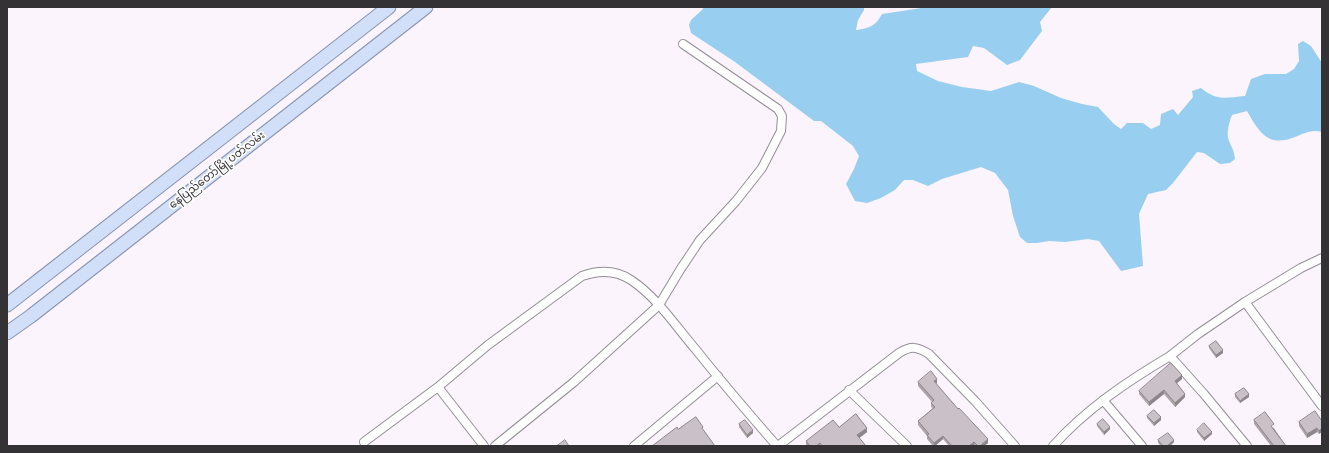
<!DOCTYPE html>
<meta charset="utf-8">
<style>
body{margin:0}
#map{position:relative;width:1329px;height:453px;overflow:hidden;background:#fbf4fd;font-family:Inter,sans-serif}
canvas{display:block}
.frame{position:absolute;inset:0;border:8px solid #353236;pointer-events:none}
</style>
<div id="map">
<canvas width="1329" height="453"></canvas>
<div class="frame"></div>
</div>
<script>
const context = document.querySelector('canvas').getContext('2d');
context.lineJoin = 'round';
function fill(path, color) { context.fillStyle = color; context.fill(path, 'evenodd'); }
function strokePath(path, color, width, dash) { context.strokeStyle = color; context.lineWidth = width; context.lineCap = dash ? 'butt' : 'round'; context.setLineDash(dash || []); context.stroke(path); }
function label(font, color, halo, rows, align = 'center') {
  context.font = font + ' Inter,"Noto Sans Myanmar",sans-serif'; context.lineWidth = 3.5; context.setLineDash([]); context.textBaseline = 'middle'; context.strokeStyle = halo; context.fillStyle = color; for (const [text, x, y, turn = 0] of rows) {
    context.save(); context.translate(x, y); context.rotate((+turn || 0) * Math.PI / 180); context.textAlign = isNaN(turn) ? turn : align; if (halo) context.strokeText(text, 0, 0); context.fillText(text, 0, 0); context.restore();
  }
}
fill(new Path2D(`
 M703,7H864V10L858,20L856,30C869,28 875,27 882,14L928,7H1052L1040,22L1042,31L1020,60L1007,65L984,48L973,46L968,57L916,64L917,71L938,81L962,87L991,91L1019,82L1034,86L1061,98L1082,104L1098,107L1114,124L1121,129L1127,123H1143L1151,129L1160,125L1161,114L1173,109L1178,115L1193,97L1192,91L1201,88C1217,101 1225,98 1245,96L1251,79L1265,74H1286L1294,69L1299,61L1298,44L1303,41L1311,46L1322,63V132C1312,129 1305,133 1295,137C1268,148 1259,132 1247,111L1232,115C1229,123 1226,133 1229,141C1232,148 1234,150 1235,159L1230,163L1220,164L1204,153L1197,152L1173,183L1166,190L1148,194L1139,214L1143,266L1121,271L1099,241L1088,239L1065,242L1049,241L1037,243H1027L1020,237L1013,216L1008,190L995,173L981,167L942,179L928,186L913,180H904L895,190L881,198L867,203L855,201L846,184L854,169L859,156L853,146L821,121H814L735,62L691,33L689,25L691,20L703,9Z`), '#98cef0');
const street = new Path2D(`
 M1322,258L1301,268L1245,302L1322,406
 M1170,356L1198,334L1245,302
 M438,387L484,446
 M849,390L907,446
 M1103,400L1142,446
 M364,442L438,387L488,345L582,276C599,270 616,270 631,280C658,298 676,327 697,351C723,384 750,415 777,446
 M495,446L574,382L659,305L680,270L700,240L736,201L762,168L781,131L782,116L778,109L683,44
 M634,446L718,376
 M778,446L899,353C911,346 916,346 929,354L975,401L1015,446
 M1053,446C1086,409 1128,381 1170,356L1204,394L1247,446`);
const primary = new Path2D(`
 M7,305L389,7
 M7,333L31,316L426,7`);
strokePath(street, '#948e96', 10);
strokePath(primary, '#8794b2', 15);
strokePath(street, '#fff', 8);
strokePath(primary, '#d1dff9', 13);
fill(new Path2D(`
 M1209,346L1223,353L1216,358L1209,348Z
 M1182,379L1176,383L1185,397L1175,407L1164,394L1149,406L1139,394V391Z
 M918,382L937,383L936,384L988,443L984,446H949L943,439L935,446H933L927,439V436L918,425V421L933,408L931,407V403L932,402L918,386Z
 M1235,394L1249,397L1240,403L1235,397Z
 M1147,416L1161,420L1154,426L1147,418Z
 M1254,420L1274,428L1286,446H1271L1254,424Z
 M1322,421L1319,434L1317,432L1307,438L1299,426V422Z
 M739,424L753,433L747,438L739,427Z
 M1097,424L1110,429L1104,435L1097,426Z
 M839,427L867,432L859,438L866,446H807L806,445V441Z
 M1197,430L1212,434L1204,441L1197,432Z
 M1158,440L1174,442L1170,446H1161L1158,443Z`), '#aea5ab');
fill(new Path2D(`
 M1223,350V353L1216,358V355Z
 M1182,375V379L1175,385V381Z
 M937,379V383L934,385V381Z
 M1164,390V394L1149,406V402Z
 M1185,394V397L1175,407V403Z
 M1249,394V397L1240,403V401Z
 M1161,417V420L1154,426V423Z
 M1110,427V429L1104,435V432Z
 M867,428V432L857,440V435Z
 M1317,428V432L1307,438V434Z
 M1322,428V432L1319,434V431Z
 M753,430V433L747,438V435Z
 M1212,432V434L1204,441V438Z
 M943,436V439L935,446H934V443Z
 M988,439V443L984,446H980Z
 M1174,440V442L1170,446H1167Z
 M974,442V446H969Z`), '#8d868b');
const building = new Path2D(`
 M1216,341L1223,350L1216,355L1209,346Z
 M1171,363L1182,375L1175,381L1185,394L1175,403L1164,390L1149,402L1139,391Z
 M931,371L937,379L934,381L958,409L959,408L988,439L980,446H978L974,442L969,446H952L943,436L934,443L927,435L929,434L918,421L935,407L931,403L934,400L918,382Z
 M1244,388L1249,394L1240,401L1235,394Z
 M1154,410L1161,417L1154,423L1147,416Z
 M1315,411L1322,421V428L1319,431L1317,428L1307,434L1299,422Z
 M1265,412L1274,424L1271,426L1286,446H1274L1254,420Z
 M856,414L867,428L857,435L866,446H822L820,443L816,446H810L806,441L833,420L839,427Z
 M696,417L703,427L702,428L715,446H652L677,427L678,429Z
 M1103,419L1110,427L1104,432L1097,424Z
 M745,420L753,430L747,435L739,424Z
 M1204,423L1212,432L1204,438L1197,430Z
 M1168,433L1174,440L1167,446H1163L1158,440Z
 M565,440L569,446H557Z`);
fill(building, '#cac0c7');
strokePath(building, '#8d868b', 1);
label('11px', '#353236', '#fff', [
 ["နေပြည်တော်မြို့ပတ်လမ်း",217,170,-38]
]);
</script>
